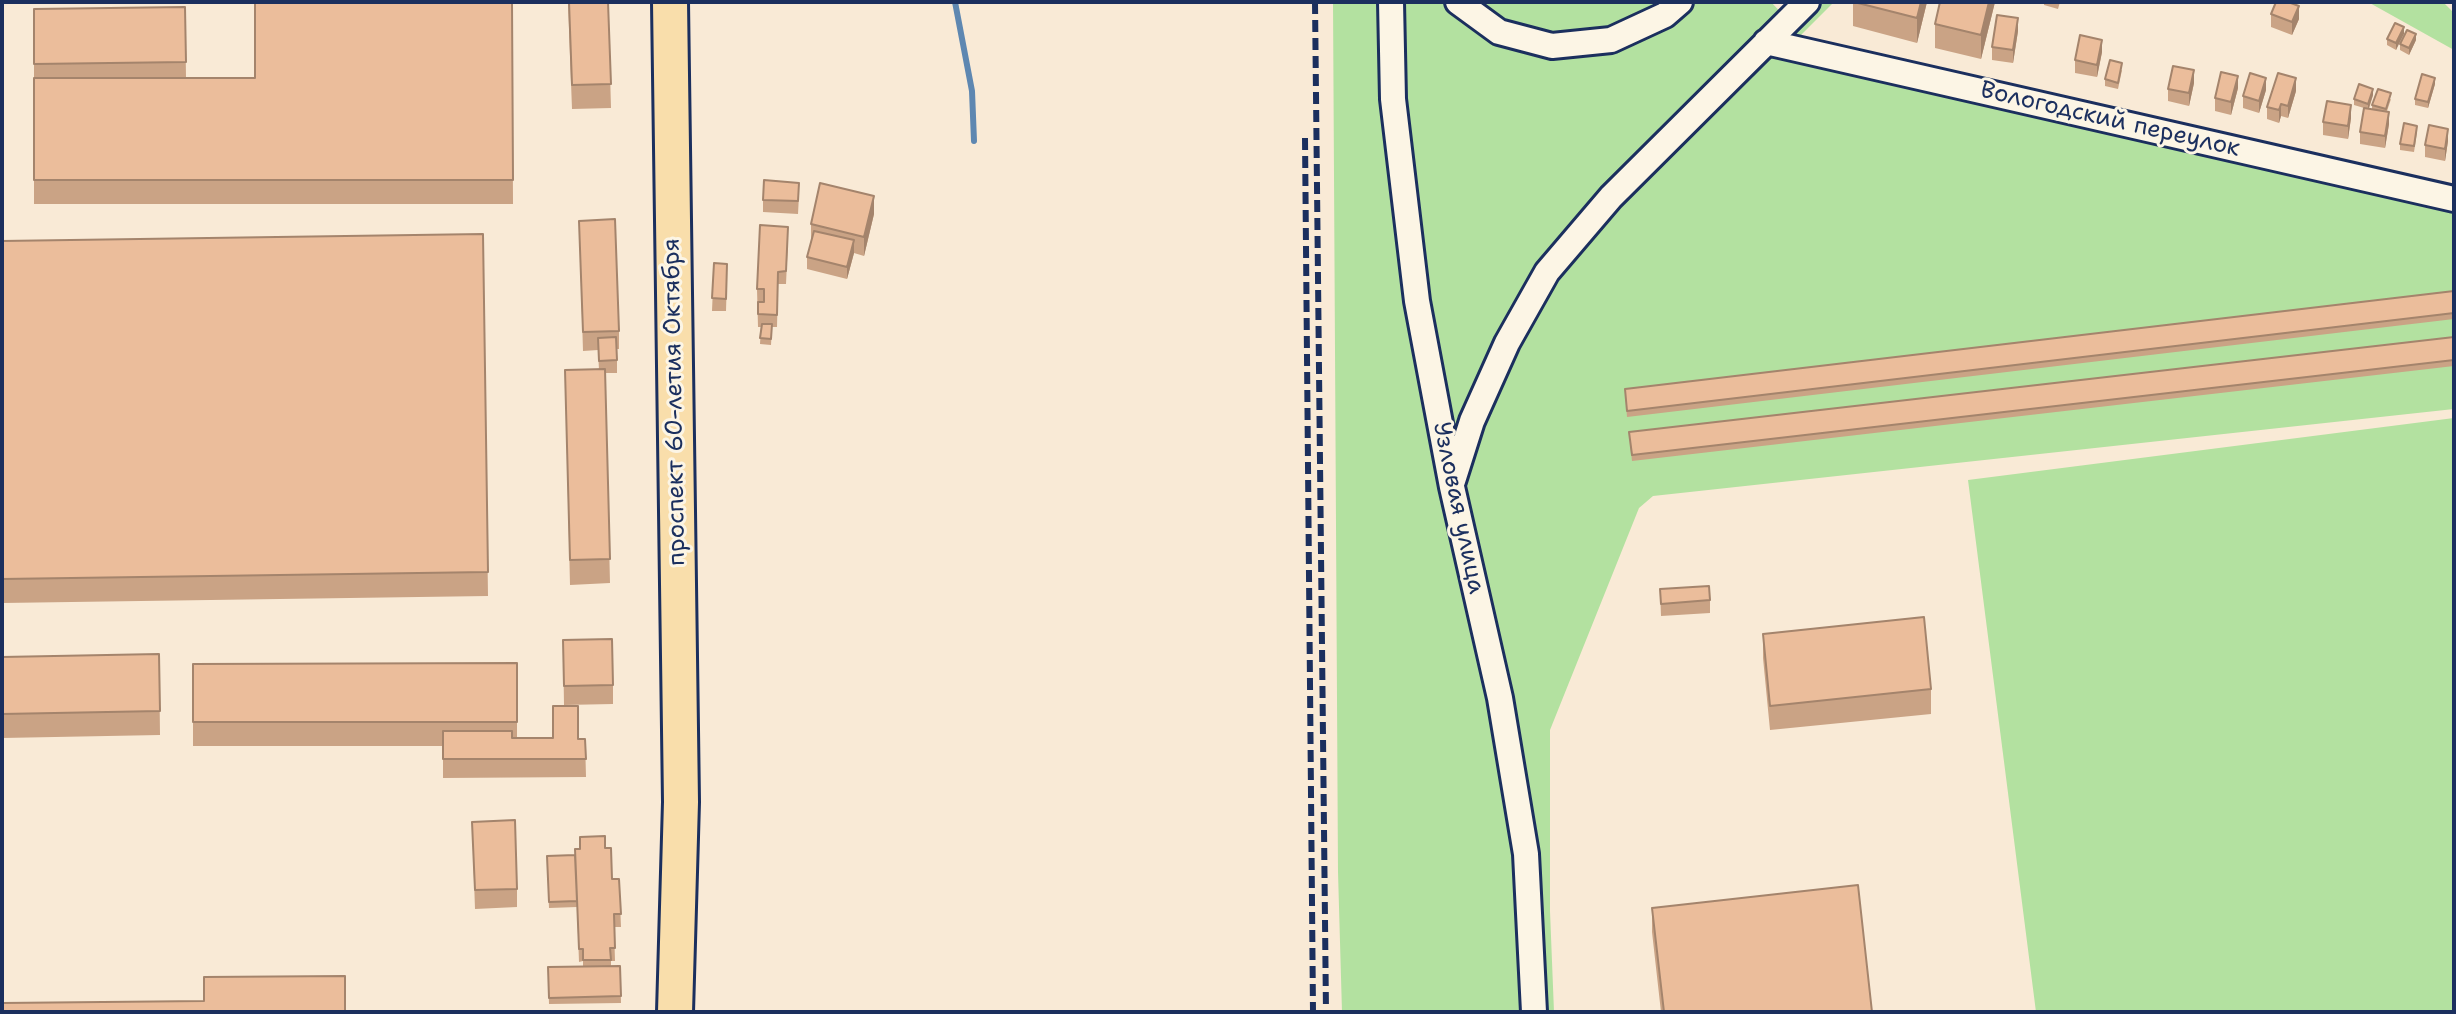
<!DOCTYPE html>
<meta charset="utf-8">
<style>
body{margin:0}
#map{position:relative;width:2456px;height:1014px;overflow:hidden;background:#f9ead6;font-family:"Shantell Sans",sans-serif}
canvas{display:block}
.frame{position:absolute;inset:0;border:4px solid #1b2f5e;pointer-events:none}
</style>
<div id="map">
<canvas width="2456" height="1014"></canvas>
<div class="frame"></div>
</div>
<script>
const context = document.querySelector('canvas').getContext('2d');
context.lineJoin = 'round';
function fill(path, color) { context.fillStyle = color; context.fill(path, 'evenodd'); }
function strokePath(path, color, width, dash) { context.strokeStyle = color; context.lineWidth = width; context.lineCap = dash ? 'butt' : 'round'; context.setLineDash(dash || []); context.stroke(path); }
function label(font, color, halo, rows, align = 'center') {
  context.font = font + ' "Shantell Sans",sans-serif'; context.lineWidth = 6; context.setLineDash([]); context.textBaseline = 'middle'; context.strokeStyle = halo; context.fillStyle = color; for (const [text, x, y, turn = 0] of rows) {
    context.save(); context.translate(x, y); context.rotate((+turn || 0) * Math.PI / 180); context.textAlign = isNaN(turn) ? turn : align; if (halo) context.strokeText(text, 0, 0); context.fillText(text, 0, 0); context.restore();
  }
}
fill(new Path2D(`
 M1333,2H1771L1788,20L1807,2H1834L1799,37L2454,189V409L1653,496L1639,508L1550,730V911L1554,1012H1342L1338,872Z
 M2368,2H2443L2454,13V50Z
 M2454,418V1012H2036L1968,480Z`), '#b3e1a0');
strokePath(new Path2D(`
 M955,2L972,91L974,141`), '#5e87b1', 6);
const minor = new Path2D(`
 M1391,2L1393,99L1417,301L1452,487L1500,698L1526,854L1534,1012
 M1458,2L1499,32L1552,46L1611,40L1665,15L1680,2
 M1766,42L2454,199
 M1453,481L1472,421L1507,343L1547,272L1611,197L1807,2`);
const highway = new Path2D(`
 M670,2L681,802L675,1012`);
strokePath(minor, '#1b2f5e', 30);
strokePath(highway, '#1b2f5e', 40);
strokePath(minor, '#fcf5e5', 24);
strokePath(highway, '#f9deab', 34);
strokePath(new Path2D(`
 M1315,2L1326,1012
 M1305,138L1313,1012`), '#1b2f5e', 6, [12, 6]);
fill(new Path2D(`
 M512,2L513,204H34V9L185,7L186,78H255Z
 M568,2H608L611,108L572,109Z
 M1853,2H1927L1917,43L1853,26Z
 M1940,2H1995L1981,59L1935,48V24Z
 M2044,2H2060L2058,9L2044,5Z
 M2271,14L2299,19L2292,35L2271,27Z
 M2404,27L2396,50L2387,45V39Z
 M2018,31L2013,63L1992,60V47Z
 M2416,40L2409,55L2400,50V44Z
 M2102,52L2097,77L2075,73V60Z
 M2122,70L2118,89L2105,86V79Z
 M2194,83L2189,106L2168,101V89Z
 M2435,84L2428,108L2415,105V99Z
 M2238,88L2231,115L2215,111V98Z
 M2266,90L2259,113L2243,108V96Z
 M2296,91L2288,118L2281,116L2279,123L2267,119V107Z
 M2373,95L2369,109H2372V105L2391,99L2387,111L2389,124L2385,148L2360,144V132L2364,108L2354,105V99Z
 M2351,118L2348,139L2323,135V122Z
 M2417,132L2414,152L2400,150V144Z
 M2448,141L2445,161L2425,157V145Z
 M799,195L798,214L763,212V200Z
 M874,214L864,256L854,253L847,279L807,269V257L811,243V224Z
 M579,221L619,331V349H617V373H605L610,583L570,585L565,370H599L598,350L583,351Z
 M483,234L488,596L2,603V241Z
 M788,240L786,284H778L777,327H772L771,345L760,344L761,327H758L757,289Z
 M714,263L727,276L726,311H712Z
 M2454,291V319L1627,417L1625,389Z
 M2454,337V366L1632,461L1629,432Z
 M1660,589L1710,600V613L1661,616Z
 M1763,634L1931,689V714L1770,730L1763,658Z
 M563,640L613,685V704L564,705Z
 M159,654L160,735L2,738V657Z
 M517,663V738L585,739L586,777L443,778V746H193V664Z
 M472,822L517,889V907L475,909Z
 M605,848L612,879H619L621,927H614L615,961H611V966H620L621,1003L549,1004L548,967H583V961L579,962L577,907L549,908L547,856L575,855Z
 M1652,908L1872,1012H1661L1652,932Z`), '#caa385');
fill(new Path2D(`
 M1921,2H1927L1917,43V18Z
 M1989,2H1995L1981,59V35Z
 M2299,6V19L2292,35V22Z
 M2018,18V31L2013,63V50Z
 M2404,27V34L2396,50V43Z
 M2416,34V40L2409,55V48Z
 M2102,40V52L2097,77V65Z
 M2194,70V83L2189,106V93Z
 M2238,76V88L2231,115V102Z
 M2266,78V90L2259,113V101Z
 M2296,78V91L2288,118V106Z
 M2435,78V84L2428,108V102Z
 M2373,89V95L2368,110V104Z
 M2281,104V116L2279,123V110Z
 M2351,105V118L2348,139V126Z
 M2389,112V124L2385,148V136Z
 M2448,129V141L2445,161V149Z
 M874,196V214L864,256V237Z
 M854,240V253L847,279V267Z`), '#a4846c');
const building = new Path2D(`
 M255,2H512L513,180H34V78H255Z
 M569,2H608L611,84L572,85Z
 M1854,2H1921L1917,18Z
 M1940,2H1989L1981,35L1935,24Z
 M2276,2H2288L2299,6L2292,22L2271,14Z
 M185,7L186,62L34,64V9Z
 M1997,15L2018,18L2013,50L1992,47Z
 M2395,23L2404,27L2396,43L2387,39Z
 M2407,30L2416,34L2409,48L2400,44Z
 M2080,35L2102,40L2097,65L2075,60Z
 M2110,60L2122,63L2118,83L2105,79Z
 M2173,66L2194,70L2189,93L2168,89Z
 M2221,72L2238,76L2231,102L2215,98Z
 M2250,73L2266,78L2259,101L2243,96Z
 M2278,73L2296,78L2288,106L2281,104L2279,110L2267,107Z
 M2422,74L2435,78L2428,102L2415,99Z
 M2359,84L2373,89L2368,104L2354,99Z
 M2378,89L2391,93L2386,109L2372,105Z
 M2327,101L2351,105L2348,126L2323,122Z
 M2364,108L2389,112L2385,136L2360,132Z
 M2404,123L2417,126L2414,146L2400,144Z
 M2429,125L2448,129L2445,149L2425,145Z
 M764,180L799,183L798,201L763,200Z
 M820,183L874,196L864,237L811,224Z
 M615,219L619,331L583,332L579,221Z
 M760,225L788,227L786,271L778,272L777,315L758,314V302H764V289H757Z
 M814,231L854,240L847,267L807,257Z
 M483,234L488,572L2,579V241Z
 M714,263L727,264L726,299L712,298Z
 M2454,291V313L1627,411L1625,389Z
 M762,324H772L771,339L760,338Z
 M616,337L617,360L599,361L598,338Z
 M2454,337V360L1632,455L1629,432Z
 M605,369L610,559L570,560L565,370Z
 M1709,586L1710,600L1661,604L1660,589Z
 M1924,617L1931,689L1770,706L1763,634Z
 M612,639L613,685L564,686L563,640Z
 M159,654L160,711L2,714V657Z
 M517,663V722H193V664Z
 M553,706H578V739H585L586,759H443V731H512V738H553Z
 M515,820L517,889L475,890L472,822Z
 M605,836V848H611L612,879H619L621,914H614L615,948H610L611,960H583V949H579L575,849H580V837Z
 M575,855L577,901L549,902L547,856Z
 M1858,885L1872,1012H1664L1652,908Z
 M620,966L621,996L549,998L548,967Z
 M345,976V1012H2V1003L204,1001V977Z`);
fill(building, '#ebbd9b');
strokePath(building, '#a4846c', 2);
label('24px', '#1b2f5e', '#fcf5e5', [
 ["Вологодский переулок",2110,120,13],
 ["проспект 60-летия Октября",675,402,-91],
 ["Узловая улица",1458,508,78]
]);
</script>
